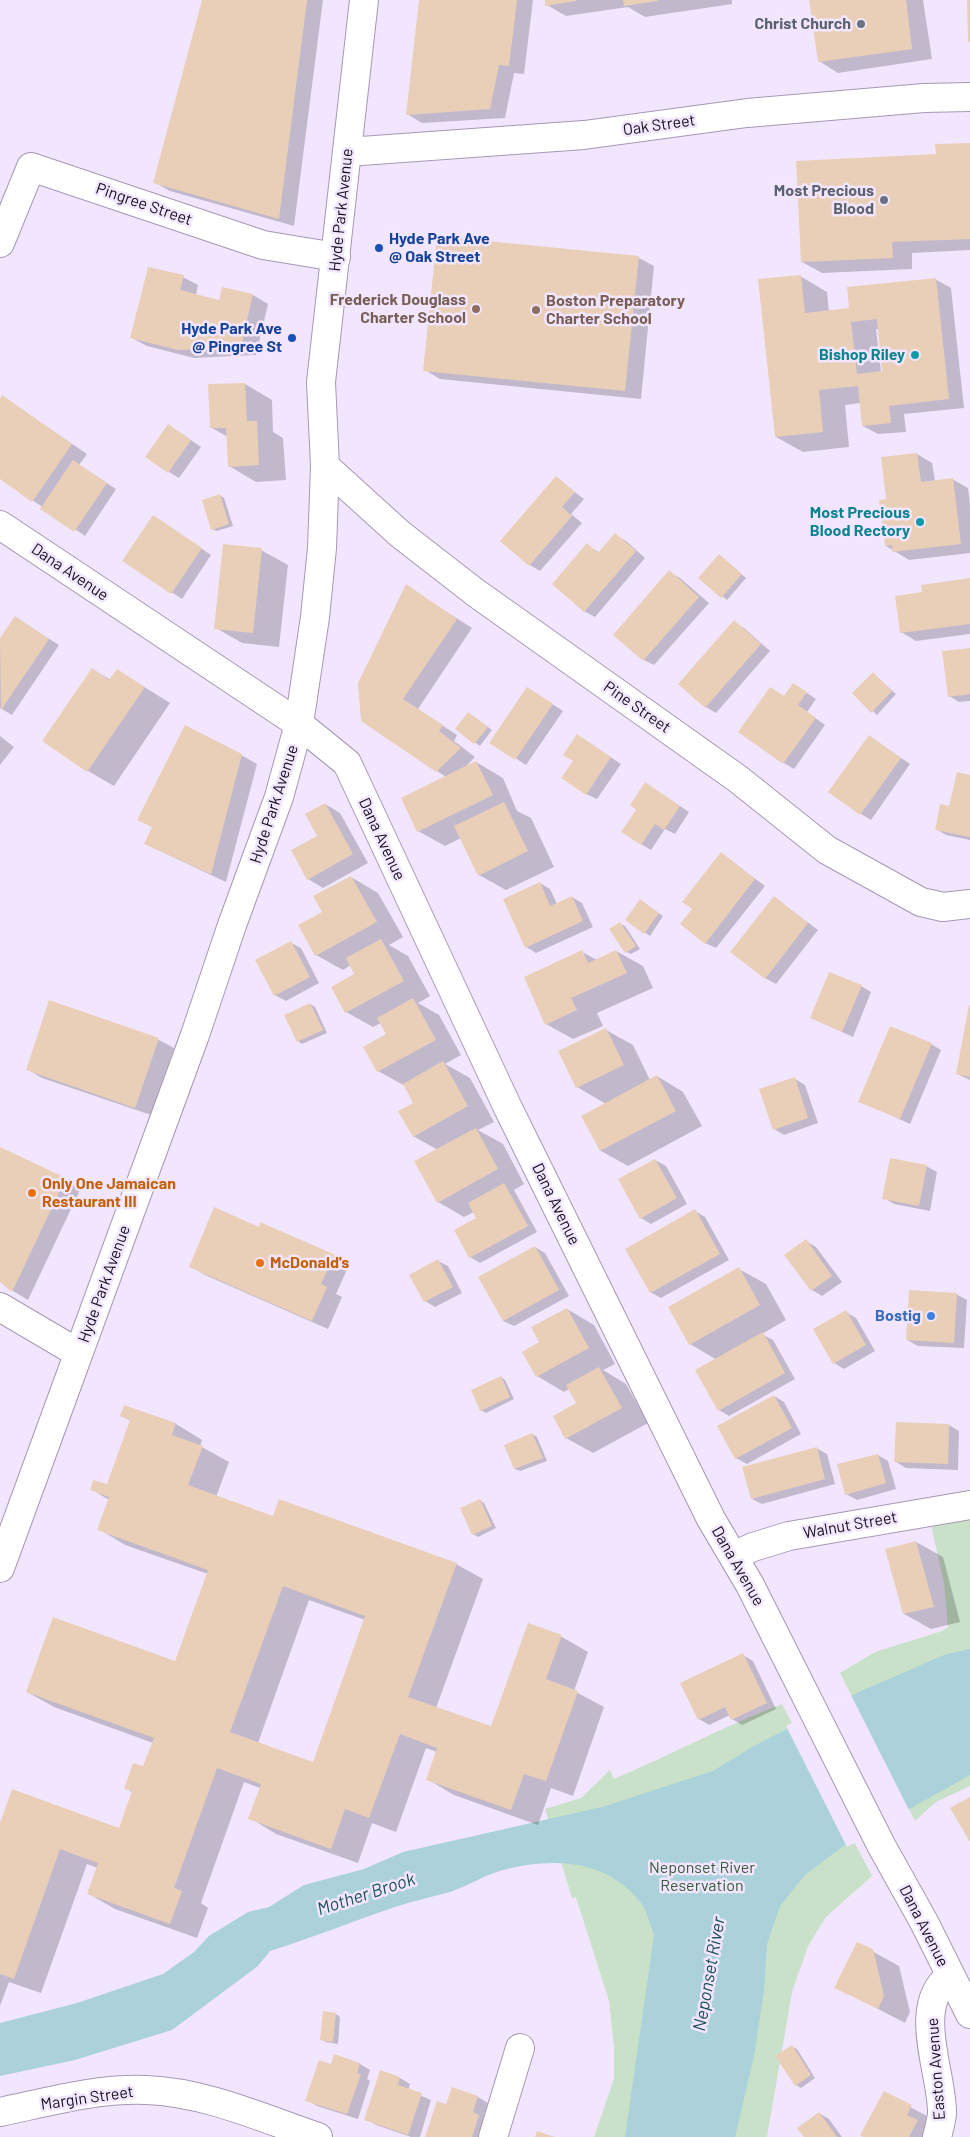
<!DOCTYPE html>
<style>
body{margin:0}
canvas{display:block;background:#f2e6ff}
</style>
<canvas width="970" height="2137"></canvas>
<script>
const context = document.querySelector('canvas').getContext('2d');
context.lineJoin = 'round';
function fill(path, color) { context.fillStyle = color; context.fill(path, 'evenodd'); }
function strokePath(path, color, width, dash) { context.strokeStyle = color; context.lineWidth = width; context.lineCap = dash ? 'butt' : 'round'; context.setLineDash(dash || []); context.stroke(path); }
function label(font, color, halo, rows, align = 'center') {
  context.font = font + ' Barlow,sans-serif'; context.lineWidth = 5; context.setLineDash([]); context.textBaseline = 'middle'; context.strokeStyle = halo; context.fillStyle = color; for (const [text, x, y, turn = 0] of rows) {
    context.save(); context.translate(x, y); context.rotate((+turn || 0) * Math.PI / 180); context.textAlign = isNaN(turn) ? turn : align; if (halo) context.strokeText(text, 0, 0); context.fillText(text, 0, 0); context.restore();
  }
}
fill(new Path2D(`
 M970,1517V1786L936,1802L915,1821L840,1673L875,1652L942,1631L948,1627L944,1583L931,1525Z
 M782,1704L872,1876L826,1917L808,1946L792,1992L767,2137H594L614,2079V2047L609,2001L576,1897L572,1898L545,1809L581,1798L610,1770L614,1779C671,1755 724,1726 782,1704Z`), '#c8e1c8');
fill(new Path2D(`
 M970,1649V1775L842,1847L805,1875L780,1906L767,1944L764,1990L754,2056L735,2137H625L654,1935C650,1925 647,1911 641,1903C607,1859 553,1857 503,1870C484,1875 468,1886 450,1892C432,1897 413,1901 395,1907C353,1921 312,1938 270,1951L258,1966L172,2030L75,2060L0,2076V2023L77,2003L163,1974L194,1952L209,1936L248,1912L269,1907L304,1885L364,1869L403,1852L602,1807L713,1771L754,1746L859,1692L944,1655Z`), '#abd1db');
fill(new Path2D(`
 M850,1693L910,1812L847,1847L786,1726Z`), '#f2e6ff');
fill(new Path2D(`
 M203,0H323L294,226L170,191L154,182Z
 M421,0H533L524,74L514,73L505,118L422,123L407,114Z
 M546,0H732V4L645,17L628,7L566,16L547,5Z
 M810,0H923L932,59L838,73L819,61Z
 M970,144V250L912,253V269L822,273L802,262L937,155Z
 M639,258L654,266L641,399L440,379L425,370Z
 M800,276L827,292L829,312L849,310L935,279L951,288L964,408L904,414L906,432L878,434L863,426L861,403L845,405L849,447L803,452L776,437ZM876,329H879L883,372H881Z
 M183,277L198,285L196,295L220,301L223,288L253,295L268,304L256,355L194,358L147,346L132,338Z
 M245,384L272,400L273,432L283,438L286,480L256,482L229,466L228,437L212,428Z
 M3,397L87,454L79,465L116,489L85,536L0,478V401Z
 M178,431L201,447L179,478L169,472Z
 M917,454L932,463L935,481L952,479L968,488L970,505V553L909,560L886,546L888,500Z
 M556,478L584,499L571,514L582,523L540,571L530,565Z
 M220,495L224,498L233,526L217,531L212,529Z
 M163,523L211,555L182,599L124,561Z
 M616,535L626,541L645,558L595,617L584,611L587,545L600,553Z
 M261,550L288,565L279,647L242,643L216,628Z
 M724,559L746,578L727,600L700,578Z
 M669,572L680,578L709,603L654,665L644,660Z
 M970,580V634L916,641L901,632L923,593Z
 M406,586L472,628L418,709L457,735L454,741L475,757L465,767L476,762L503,778L517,811L531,818L554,867L506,890L479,875L461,838L445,846L418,831L446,777L362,721Z
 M15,617L59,645L12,715L0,708V640Z
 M734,622L744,628L770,651L716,713L706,707L680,684Z
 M970,649V701L959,702L949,696Z
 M92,669L111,680L117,670L170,703L114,786L88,771Z
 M873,674L896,694L877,715L853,693Z
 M804,691L816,699L807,712L825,725L794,769L784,763L785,697Z
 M537,694L563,711L526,765L491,742Z
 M473,716L492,730L480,746L457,729Z
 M0,736L14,747L0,765Z
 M869,736L910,764L871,820L861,814Z
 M588,742L621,764L597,799L586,794Z
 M241,755L257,764L226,882L145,844Z
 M970,776V840L946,835L936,829Z
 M656,790L689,812L675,834L665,829L651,850L641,844Z
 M325,804L340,813L368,863L323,888L308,879Z
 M722,854L765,886L716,948L705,943L694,909Z
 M351,877L378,893L403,937L389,945L408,956L430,996L418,1003L439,1015L461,1055L445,1064L470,1078L494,1122L478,1130L503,1144L524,1184L514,1190L537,1232L480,1263L470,1257L478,1218L474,1212L464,1217L438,1202V1150L413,1136L415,1103L405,1086L378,1071L388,1035L381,1023L373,1027L346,1012L356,974L351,965L343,970L316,955L324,913Z
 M540,883L550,889L557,904L572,897L582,903L593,927L536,953L526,947Z
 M774,897L818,930L776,984L765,978Z
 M645,904L663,916L650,936L626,920Z
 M620,924L625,926L640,949L631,954L626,952Z
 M291,943L301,948L319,983L286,1001L275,995Z
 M616,951L643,966L653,988L597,1013L603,1026L573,1039L546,1024L582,952L597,960Z
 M861,986L871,992L853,1037L811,1018Z
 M50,1002L159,1040L174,1048L151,1115L42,1078L27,1069Z
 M310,1004L315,1007L327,1033L302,1044L298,1041Z
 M970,1007V1080L957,1074Z
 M606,1030L633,1045L650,1080L657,1076L683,1092L702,1126L628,1166L601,1151L582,1116L606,1104L577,1087Z
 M931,1044L941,1050L910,1124L860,1101Z
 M795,1079L805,1085L818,1123L784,1135L774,1129Z
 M0,1148L81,1188L28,1300L13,1291L0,1280Z
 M655,1160L666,1166L687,1204L651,1224L641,1218Z
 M926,1166L937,1172L930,1211L894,1204L884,1198Z
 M695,1211L705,1217L729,1260L661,1298L650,1292Z
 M259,1228L338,1257L353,1266L349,1265L336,1294L342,1297L328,1329L205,1275L190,1266Z
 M806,1241L816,1247L842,1282L822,1296L812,1290Z
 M535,1247L545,1253L569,1296L514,1326L503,1321Z
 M438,1261L448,1266L462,1293L435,1307L425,1301Z
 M739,1269L766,1284L786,1320L762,1334L773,1340L795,1379L729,1416L719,1410L717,1360L690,1344Z
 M956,1294L967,1300L964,1348L918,1346L907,1340Z
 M567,1309L594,1325L615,1364L603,1370L626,1384L648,1423L593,1453L566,1438L578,1404L569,1389L564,1392L537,1376L541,1343Z
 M846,1312L856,1318L875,1351L844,1369L834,1363Z
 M501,1377L505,1380L514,1399L486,1413L481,1410Z
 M774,1396L784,1402L801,1434L747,1464L736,1458Z
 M125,1406L176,1424L202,1440L200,1446L229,1462L216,1497L273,1517L456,1564L483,1579L436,1708L491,1728L528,1625L562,1637L588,1652L574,1691L604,1707L573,1796L551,1788L538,1825L454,1795L427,1779L437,1752L426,1748L396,1832L372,1823L358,1863L276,1834L250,1818L260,1788L244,1782L201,1903L208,1908L197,1938L115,1909L89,1894L98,1868L87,1864L41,1993L9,1982L0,2006V1824L120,1829L133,1793L126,1788L144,1768L153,1743L54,1707L27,1692L176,1662L208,1574L125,1545L99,1529L109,1500L91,1489L107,1486L131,1421L121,1416ZM309,1600L365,1620L313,1763L258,1743Z
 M897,1423L949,1425L959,1431L958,1470L906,1468L896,1462Z
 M532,1434L537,1437L547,1461L520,1471L515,1469L506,1446Z
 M816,1448L827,1454L835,1484L762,1504L752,1499Z
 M878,1455L888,1461L896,1489L857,1500L846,1494Z
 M480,1500L484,1503L496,1528L478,1537L473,1534Z
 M916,1542L943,1557L960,1622L931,1629L904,1614Z
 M743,1655L753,1661L776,1709L742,1725L732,1719L730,1715L709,1725L699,1719Z
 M872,1951L899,1966L910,2012L905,2023L836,1987Z
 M336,2014L340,2017L338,2044L326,2042L321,2039Z
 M792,2047L797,2049L815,2078L801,2088L796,2085Z
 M335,2056L360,2064L370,2070L367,2079L370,2081L358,2119L317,2106L307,2100L332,2066Z
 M381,2072L400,2078L410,2084L408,2090L431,2100L420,2137H411L376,2125L366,2119Z
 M884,2093L938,2122L943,2137H866Z
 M478,2097L488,2103L483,2118L489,2122L484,2137H426L447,2105Z
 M819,2113L829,2119L842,2137H805Z`), '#0003');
fill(new Path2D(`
 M202,0H307L279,219L153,183Z
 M419,0H517L509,66L499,65L490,109L406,115Z
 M545,0H576V1L545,6Z
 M623,0H658V1L624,6Z
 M809,0H906L912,49L818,62Z
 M967,0H970V42H968Z
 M970,143V239L892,242L893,258L801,262L796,161L936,154L935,144Z
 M437,236L639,256L625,391L423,371Z
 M148,267L184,275L180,290L219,300L222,287L253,294L241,347L178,350L130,338Z
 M801,275L805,313L849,308L847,287L936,278L949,399L889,406L891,423L862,426L858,386L819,390L823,432L775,437L758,279ZM877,319L882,371L857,374L851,322Z
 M245,383L247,421H257L259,465L228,467L226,428H210L208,384Z
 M2,395L72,444L32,502L0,479V399Z
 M168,424L191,440L168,473L145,457Z
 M917,453L921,482L953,478L961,544L892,552V545L885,546L879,500L886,499L881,457Z
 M73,460L107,483L74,532L40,509Z
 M556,476L575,492L562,507L572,516L529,566L500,541Z
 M220,494L229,524L211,530L202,500Z
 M153,515L202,548L171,594L122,561Z
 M615,533L636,551L584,612L552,584L587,543L598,553Z
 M223,544L262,548L253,633L214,629Z
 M719,554L742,574L721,598L698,578Z
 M669,570L699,597L643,661L613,635Z
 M970,578V624L900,633L895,596L922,592L921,585Z
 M406,584L457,619L403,699L443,725L439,731L461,748L436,772L361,721L358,683Z
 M15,616L49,639L1,710L0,638Z
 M734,620L761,644L705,708L678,684Z
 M970,648V694L948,697L942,651Z
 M92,668L109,680L117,669L145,687L87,772L42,741Z
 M873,672L892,691L871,713L852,693Z
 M793,683L807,692L798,705L816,718L783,764L738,732L770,687L784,696Z
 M527,687L553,704L515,760L489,743Z
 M468,712L488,727L474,744L455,729Z
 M185,725L242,754L211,874L144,844L152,827L137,820Z
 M577,734L611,757L586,795L561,778L573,761L563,755Z
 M869,735L901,758L860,815L828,792Z
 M476,761L493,795L417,832L401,798Z
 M957,772L970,775V837L935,830L940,804L949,806Z
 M645,782L680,806L664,830L655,824L641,845L621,832L636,810L630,805Z
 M504,802L528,851L478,876L454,826Z
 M325,803L353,854L307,880L291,850L317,836L305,814Z
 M721,852L755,879L705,944L680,924L692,909L682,902Z
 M351,876L377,922L315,956L298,925L322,912L313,896Z
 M540,882L550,906L572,896L583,921L525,948L503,899Z
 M774,896L808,923L765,979L730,952Z
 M640,899L659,913L644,934L625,920Z
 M620,922L636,946L625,953L609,929Z
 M381,939L404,981L345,1013L331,987L354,974L346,958Z
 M291,941L310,977L274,996L255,960Z
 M582,950L588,963L616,950L627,973L571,998L577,1010L545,1025L524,977Z
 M829,972L862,985L842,1032L810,1018Z
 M413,998L436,1040L377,1072L363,1047L386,1034L377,1018Z
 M49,1000L159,1038L135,1108L26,1070Z
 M310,1003L323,1030L297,1042L284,1015Z
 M969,1005H970V1077L956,1074Z
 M890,1026L932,1043L900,1119L858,1102Z
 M606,1028L624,1065L576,1088L558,1051Z
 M443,1061L468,1106L413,1137L398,1111L413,1103L403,1084Z
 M657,1075L676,1111L600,1151L581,1116Z
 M795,1077L808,1118L773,1130L759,1089Z
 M476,1128L498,1169L437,1203L414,1161Z
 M0,1147L66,1178L12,1292L0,1282Z
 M890,1158L927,1165L919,1206L882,1199Z
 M655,1159L677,1198L640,1219L618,1179Z
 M504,1183L528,1226L469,1258L454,1230L476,1218L468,1203Z
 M214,1207L259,1227L260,1222L338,1256L337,1259L333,1257L321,1284L327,1287L312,1321L189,1267Z
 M695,1209L720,1254L650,1293L625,1249Z
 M806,1239L832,1276L811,1291L784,1255Z
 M535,1246L559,1290L503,1321L478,1277Z
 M438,1259L453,1287L424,1302L409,1275Z
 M739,1267L760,1305L689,1345L668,1307Z
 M909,1290L957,1293L954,1343L906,1340Z
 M567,1308L589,1348L536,1377L522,1352L539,1342L531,1327Z
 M846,1310L866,1345L833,1364L813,1329Z
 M763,1332L785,1373L718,1411L695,1370Z
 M599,1367L622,1408L565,1439L553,1416L576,1403L566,1385Z
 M501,1376L510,1397L480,1411L471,1390Z
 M774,1395L792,1428L735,1459L717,1426Z
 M124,1405L176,1423L172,1435L203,1446L188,1485L273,1516L279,1499L457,1563L408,1697L491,1726L528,1623L562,1635L546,1679L578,1691L546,1781L524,1774L511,1810L426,1780L437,1748L400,1734L369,1818L345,1809L331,1849L248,1819L261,1784L217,1768L174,1888L182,1891L170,1924L87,1894L98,1863L60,1849L14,1979L0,1974V1823L12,1789L119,1828L132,1791L124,1789L133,1763L143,1766L154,1738L26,1692L53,1617L175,1661L208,1570L97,1530L109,1497L90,1490L93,1480L107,1484L130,1420L120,1416ZM283,1586L365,1616L313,1762L230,1732Z
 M896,1422L949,1424L948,1464L894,1462Z
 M532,1433L543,1458L514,1469L504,1445Z
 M817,1447L825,1479L751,1499L742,1467Z
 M878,1454L886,1483L845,1495L837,1464Z
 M480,1499L492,1526L472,1535L460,1508Z
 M916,1541L934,1607L903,1614L885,1549Z
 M743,1653L767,1703L731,1720L725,1707L698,1720L680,1683Z
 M970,1797V1842L950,1808Z
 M857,1942L873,1949L884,1996L878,2009L834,1988Z
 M323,2011L336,2013L333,2042L320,2040Z
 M792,2045L811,2075L795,2086L775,2056Z
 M334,2054L360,2063L357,2073L361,2074L347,2114L305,2101L319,2060L331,2064Z
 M380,2070L400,2077L398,2085L422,2093L408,2135L364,2120Z
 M452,2087L478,2096L473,2112L479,2115L472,2137H425L437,2101L446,2104Z
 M884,2091L912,2105L907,2115L918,2120L909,2137H863L860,2135Z
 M819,2112L837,2137H804L797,2128Z
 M537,2131L555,2137H535Z`), '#eacfb8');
const minor = new Path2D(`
 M347,152L584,135L747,113L924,98L970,97
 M0,243L31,167L263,245L336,257
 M325,466L400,534L476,593L738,779L827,850L921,902L943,907L970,904
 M0,525L299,724
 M0,1307L78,1353
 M734,1556L753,1547L789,1536L970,1505
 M0,2112C48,2102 97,2088 146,2090C205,2092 262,2118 318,2137
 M493,2137L520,2048
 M937,2137C939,2129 941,2122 942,2114C943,2074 910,2006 950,1976`);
const tertiary = new Path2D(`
 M299,724L347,763L508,1108L711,1519L750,1585L881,1845L924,1922L970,2014`);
const primary = new Path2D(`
 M0,1568L195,1035L232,925L279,797L299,724L315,617L322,548L325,466L321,382L364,0`);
strokePath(minor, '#a698b5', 30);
strokePath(tertiary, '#a698b5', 30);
strokePath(primary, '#a698b5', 30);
strokePath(minor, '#fff', 28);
strokePath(tertiary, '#fff', 28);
strokePath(primary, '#fff', 28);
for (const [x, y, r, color] of [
 [861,24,5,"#6b7280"],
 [884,200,5,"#6b7280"],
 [379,248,5,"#1a4fb4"],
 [476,309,5,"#8d6e63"],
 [536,310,5,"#8d6e63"],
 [292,338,5,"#1a4fb4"],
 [915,355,5,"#0f9aa8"],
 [920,522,5,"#0f9aa8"],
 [32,1193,5,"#e8710a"],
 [260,1263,5,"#e8710a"],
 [931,1316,5,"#3f7fe0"]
]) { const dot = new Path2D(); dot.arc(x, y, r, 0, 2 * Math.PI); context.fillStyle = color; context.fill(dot); strokePath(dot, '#f2e6ff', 2); }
label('bold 16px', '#5b616d', '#f2e6ff', [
 ["Christ Church",851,24],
 ["Most Precious",874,191],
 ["Blood",874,209]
], 'right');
label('16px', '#15101a', '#f2e6ff', [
 ["Oak Street",659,125,-8],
 ["Pingree Street",144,204,19],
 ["Hyde Park Avenue",341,210,-84],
 ["Dana Avenue",70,572,34],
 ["Pine Street",637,707,35],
 ["Hyde Park Avenue",274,804,-72],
 ["Dana Avenue",382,839,65],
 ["Dana Avenue",556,1204,64],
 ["Hyde Park Avenue",104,1284,-70],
 ["Walnut Street",850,1525,-10],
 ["Dana Avenue",738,1566,60],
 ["Dana Avenue",924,1926,63],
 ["Easton Avenue",936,2069,-94],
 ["Margin Street",87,2098,-8]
]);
label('bold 16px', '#164399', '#f2e6ff', [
 ["Hyde Park Ave",389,239],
 ["@ Oak Street",389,257],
 ["Hyde Park Ave",282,329,"right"],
 ["@ Pingree St",282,347,"right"]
], 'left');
label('bold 16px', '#785e54', '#f2e6ff', [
 ["Frederick Douglass",466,300],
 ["Charter School",466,318],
 ["Boston Preparatory",546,301,"left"],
 ["Charter School",546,319,"left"]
], 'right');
label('bold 16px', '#0d838f', '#f2e6ff', [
 ["Bishop Riley",905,355],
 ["Most Precious",910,513],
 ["Blood Rectory",910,531]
], 'right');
label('bold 16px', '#c56008', '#f2e6ff', [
 ["Only One Jamaican",42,1184],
 ["Restaurant III",42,1202],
 ["McDonald's",270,1263]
], 'left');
label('bold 16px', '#366cbe', '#f2e6ff', [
 ["Bostig",921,1316]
], 'right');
label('16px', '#365c39', '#f2e6ff', [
 ["Neponset River",702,1868],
 ["Reservation",702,1886]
]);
label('italic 18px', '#1b4f5c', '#f2e6ff', [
 ["Mother Brook",366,1894,-18],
 ["Neponset River",709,1974,-80]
]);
</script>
